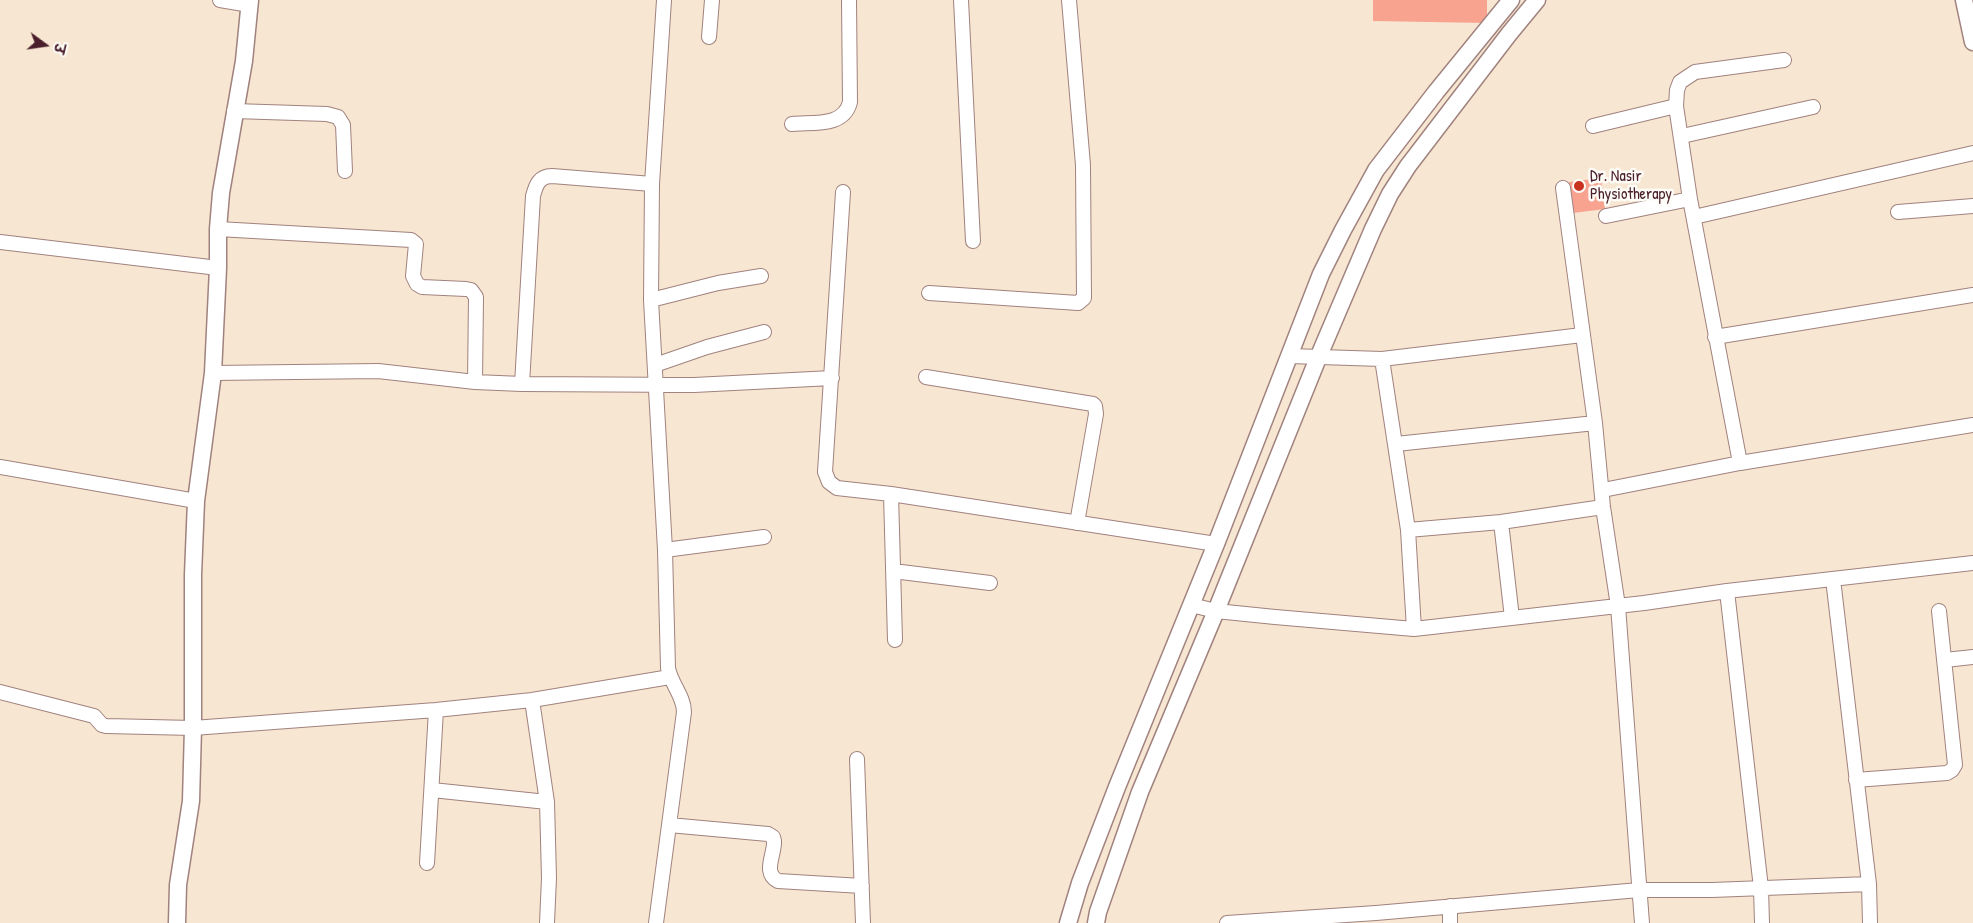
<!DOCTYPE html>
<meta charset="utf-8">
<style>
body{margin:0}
#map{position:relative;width:1973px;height:923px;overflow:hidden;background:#f7e6d1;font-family:"Patrick Hand","Playpen Sans Deva",sans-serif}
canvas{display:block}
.north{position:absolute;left:20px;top:20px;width:50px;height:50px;-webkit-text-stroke:4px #fdfcf7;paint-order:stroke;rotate:104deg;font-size:14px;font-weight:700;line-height:20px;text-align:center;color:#4a1f2b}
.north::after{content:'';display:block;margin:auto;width:18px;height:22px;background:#4a1f2b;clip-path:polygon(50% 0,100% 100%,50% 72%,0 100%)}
</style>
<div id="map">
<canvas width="1973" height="923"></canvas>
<div class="north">उ</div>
</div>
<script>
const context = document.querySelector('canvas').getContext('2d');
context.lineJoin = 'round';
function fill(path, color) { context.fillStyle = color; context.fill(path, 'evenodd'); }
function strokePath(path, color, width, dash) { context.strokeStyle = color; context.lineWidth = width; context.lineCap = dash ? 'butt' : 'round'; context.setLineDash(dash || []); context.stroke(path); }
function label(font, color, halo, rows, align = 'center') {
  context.font = font + ' "Patrick Hand",sans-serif'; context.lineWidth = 5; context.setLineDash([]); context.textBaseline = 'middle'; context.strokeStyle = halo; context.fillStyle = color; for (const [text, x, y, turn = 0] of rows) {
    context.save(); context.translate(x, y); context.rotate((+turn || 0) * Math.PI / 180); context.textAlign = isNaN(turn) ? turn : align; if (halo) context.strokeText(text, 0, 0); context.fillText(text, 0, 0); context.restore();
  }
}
fill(new Path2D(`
 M1373,0H1487V23L1373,21Z
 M1601,178L1605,209L1573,213L1569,182Z`), '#f8a390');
const minor = new Path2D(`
 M220,0L250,5
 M961,0L973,241
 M709,37L712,0
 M234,111L327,114L338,117L343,125L345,171
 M792,124C814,122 844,127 850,102L849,0
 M1593,126L1676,106
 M1682,136L1813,107
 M1563,188L1595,423L1603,507L1618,606L1642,923
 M843,192L825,472L829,482L837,488L891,494L1216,544
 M1898,212L1973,206
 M1606,216L1690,199
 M1694,217L1973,153
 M218,229L411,240L416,244L413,276L417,284L422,287L466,289L471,290L476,297L475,382
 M0,242L218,268
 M929,293L1078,303L1084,298L1083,165L1069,0
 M651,300L718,283L761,276
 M1715,337L1973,295
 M1289,356L1382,359L1582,335
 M1382,359L1408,530L1414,629
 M655,365L707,347L764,332
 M213,373L378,371L475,382L522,384L694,385L832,378
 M926,377L1093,404L1095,406L1096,414L1077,523
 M522,384L533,196C536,185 539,176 552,176L652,184
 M1396,444L1595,423
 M1740,463L1690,199L1676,106L1677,90L1680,82L1695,72L1784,60
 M0,467L196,501
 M1603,490L1740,463L1973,425
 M891,494L895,640
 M1501,522L1512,618
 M1408,530L1501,522L1603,507
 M665,550L764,537
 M893,571L990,583
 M1833,579L1869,884L1870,923
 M1727,591L1761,888L1762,923
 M1191,605L1216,611L1275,617L1414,629L1644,603L1727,591L1973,563
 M1945,660L1973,657
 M0,692L94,716L102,725L106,726L193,728L436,710L532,700L670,677
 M532,700L547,802L549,878L547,923
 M857,759L863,923
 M1856,780L1947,773L1952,770L1955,765L1939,611
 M432,790L547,802
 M669,825L768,834L773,837L774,841C775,854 762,873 778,881L862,886
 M427,863L436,710
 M656,923L684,712C684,696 671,684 668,668L665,550L651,300L652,184L664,0
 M1227,923L1376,913L1639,890H1712L1869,884
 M1450,923V906`);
const tertiary = new Path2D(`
 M1964,0L1973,42
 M177,923L178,885L191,801L193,728V575L196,501L213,373L218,268V229L221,193L244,61L250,0
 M1068,923L1080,883L1117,787L1216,544L1321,274L1343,230L1376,170L1436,92L1511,0
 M1096,923L1098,912L1140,792L1216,611L1318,358L1373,229L1390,194L1408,166L1509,34L1537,0`);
strokePath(minor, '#a0827e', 16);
strokePath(tertiary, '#a0827e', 19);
strokePath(minor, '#fff', 14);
strokePath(tertiary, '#fff', 16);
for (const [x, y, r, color] of [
 [1579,186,6,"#c8321e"]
]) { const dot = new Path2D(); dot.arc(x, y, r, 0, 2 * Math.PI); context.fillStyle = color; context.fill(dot); strokePath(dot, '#fdfcf7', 2); }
label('16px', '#4a1f2b', '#fdfcf7', [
 ["Dr. Nasir",1590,177],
 ["Physiotherapy",1590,195]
], 'left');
</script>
